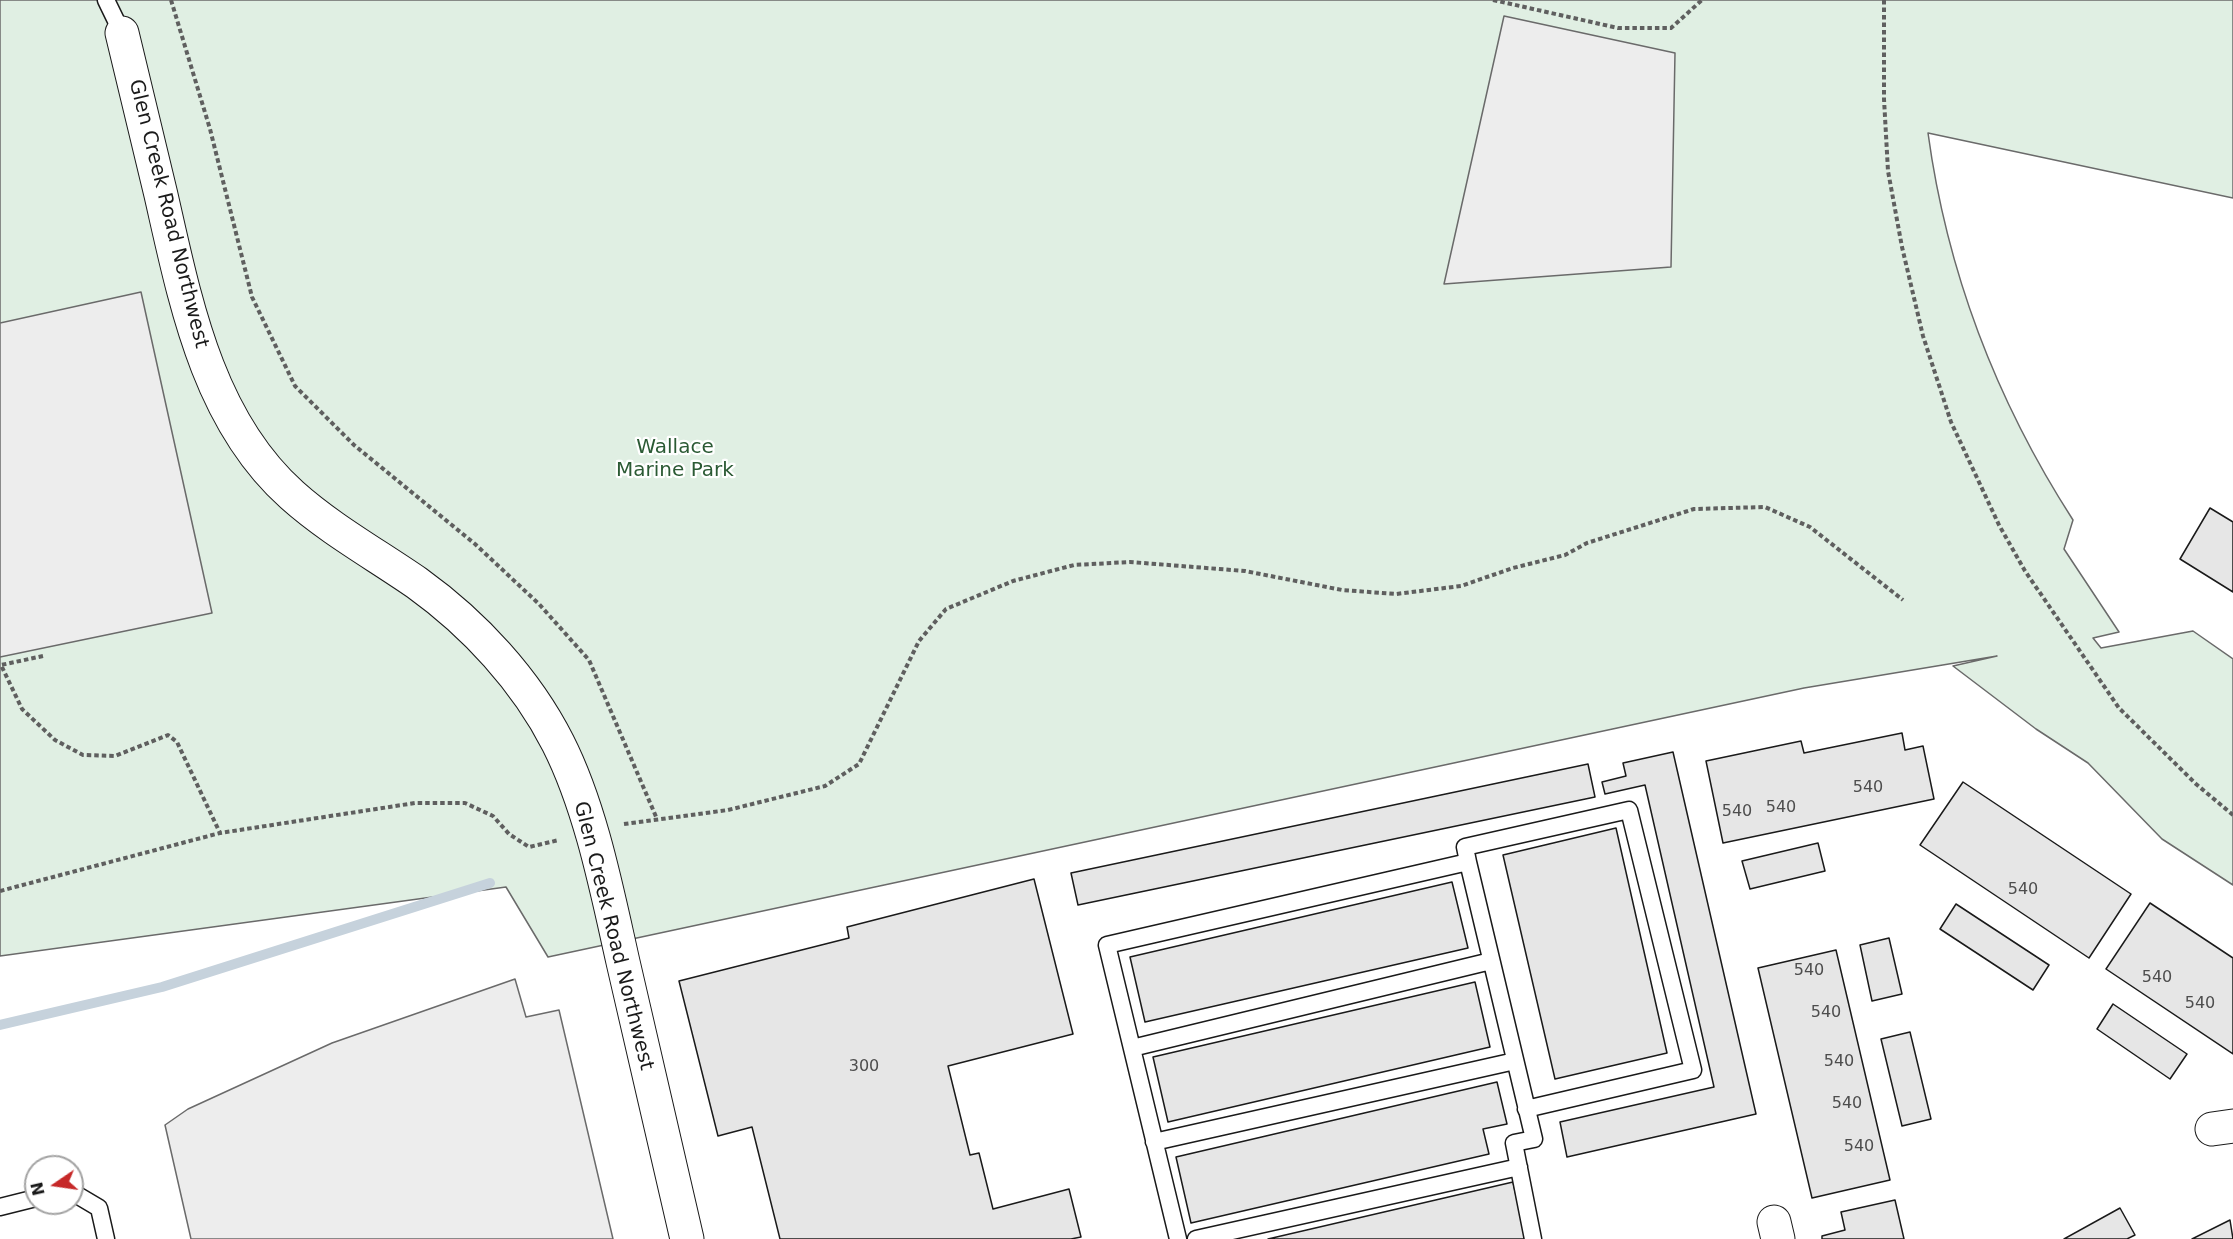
<!DOCTYPE html>
<style>
body{margin:0}
#map{position:relative;width:2233px;height:1239px;overflow:hidden;background:#fff;font-family:"DejaVu Sans",sans-serif}
canvas{display:block}
.north{position:absolute;left:24px;top:1155px;width:60px;height:60px;box-sizing:border-box;background:#fff;border:2px solid #a3a3a3;border-radius:50%;rotate:257deg;font-size:16px;font-weight:700;line-height:24px;text-align:center;color:#1a1a1a}
.north::after{content:'';display:block;margin:auto;width:21px;height:27px;background:#c62828;clip-path:polygon(50% 0,100% 100%,50% 72%,0 100%)}
</style>
<div id="map">
<canvas width="2233" height="1239"></canvas>
<div class="north">N</div>
</div>
<script>
const context = document.querySelector('canvas').getContext('2d');
context.lineJoin = 'round';
function fill(path, color) { context.fillStyle = color; context.fill(path, 'evenodd'); }
function strokePath(path, color, width, dash) { context.strokeStyle = color; context.lineWidth = width; context.lineCap = dash ? 'butt' : 'round'; context.setLineDash(dash || []); context.stroke(path); }
function label(font, color, halo, rows, align = 'center') {
  context.font = font + ' "DejaVu Sans",sans-serif'; context.lineWidth = 4.5; context.setLineDash([]); context.textBaseline = 'middle'; context.strokeStyle = halo; context.fillStyle = color; for (const [text, x, y, turn = 0] of rows) {
    context.save(); context.translate(x, y); context.rotate((+turn || 0) * Math.PI / 180); context.textAlign = isNaN(turn) ? turn : align; if (halo) context.strokeText(text, 0, 0); context.fillText(text, 0, 0); context.restore();
  }
}
const green = new Path2D(`
 M0,0H2233V198L1928,133C1947,272 1997,402 2073,520L2064,549L2119,632L2093,638L2101,648L2193,631L2233,659V885L2162,839L2088,763L2036,729L1953,666L1997,656L1804,688L548,957L506,887L0,956Z`);
fill(green, '#e0efe3');
strokePath(green, '#6a6a6a', 1.5);
const parking = new Path2D(`
 M1504,16L1675,53L1671,267L1444,284Z
 M141,292L212,613L0,657V323Z
 M515,979L526,1017L559,1010L613,1239H191L165,1125L188,1109L332,1043Z`);
fill(parking, '#ededed');
strokePath(parking, '#6a6a6a', 1.5);
strokePath(new Path2D(`
 M0,1025L162,987L490,883`), '#c6d2dc', 10);
const building = new Path2D(`
 M2210,508L2233,522V592L2180,559Z
 M1902,733L1905,750L1923,746L1934,799L1723,843L1706,761L1801,741L1804,753Z
 M1673,752L1756,1114L1567,1157L1560,1122L1714,1087L1645,785L1605,794L1602,782L1626,776L1623,763Z
 M1588,764L1595,797L1078,905L1071,873Z
 M1963,782L2131,894L2089,958L1920,845Z
 M1616,828L1667,1053L1555,1079L1503,855Z
 M1818,843L1825,871L1750,889L1742,861Z
 M1034,879L1073,1034L948,1066L970,1155L979,1153L993,1209L1069,1189L1081,1237L1071,1239H780L752,1127L718,1136L679,981L849,938L847,927Z
 M1452,882L1468,948L1145,1022L1130,957Z
 M2150,903L2233,958V1054L2106,969Z
 M1956,904L2049,965L2033,990L1940,929Z
 M1889,938L1902,994L1872,1001L1860,945Z
 M1836,950L1890,1180L1812,1198L1758,968Z
 M1475,982L1490,1047L1168,1122L1153,1057Z
 M2113,1004L2187,1054L2170,1079L2097,1029Z
 M1910,1032L1931,1119L1902,1126L1881,1039Z
 M1497,1082L1507,1124L1483,1129L1489,1154L1191,1223L1176,1157Z
 M1513,1182L1526,1239H1268Z
 M1895,1200L1904,1239H1822V1236L1845,1230L1841,1212Z
 M2120,1208L2135,1235L2127,1239H2064Z
 M2230,1220L2233,1239H2192Z`);
fill(building, '#e6e6e6');
strokePath(building, '#1a1a1a', 1.5);
const service = new Path2D(`
 M106,0L122,33
 M1468,862L1465,847L1629,810L1693,1070L1526,1109
 M1132,1048L1491,961
 M1154,1142L1515,1061
 M72,1192L99,1208L106,1239
 M0,1207L36,1198
 M1178,1239L1107,945L1468,862L1534,1139L1514,1143L1533,1239
 M1196,1239L1519,1167`);
const minor = new Path2D(`
 M2212,1129L2233,1126
 M1774,1222L1778,1239`);
const tertiary = new Path2D(`
 M122,33C135,87 148,141 161,195C185,300 207,419 292,495C330,529 375,554 417,583C474,624 526,680 558,743C591,808 607,891 623,962C644,1054 666,1147 687,1239`);
strokePath(service, '#1a1a1a', 19);
strokePath(minor, '#1a1a1a', 35);
strokePath(tertiary, '#1a1a1a', 35);
strokePath(new Path2D(`
 M171,0L210,129L252,297L295,386L354,445L475,544L539,604L589,660L657,819
 M1493,0L1618,28H1671L1702,0
 M1884,0V99L1888,171L1902,247L1923,336L1951,422L1999,525L2025,571L2119,708L2196,784L2233,815
 M43,656L1,665L22,709L55,740L83,755L115,756L168,735L177,742L220,833
 M624,824L728,810L825,786L859,764L919,641L946,609L1013,581L1074,565L1130,562L1245,571L1342,590L1396,594L1461,586L1513,568L1565,555L1587,543L1694,509L1765,507L1810,527L1903,600
 M0,891L220,833L415,803H465L493,816L509,834L529,847L559,840`), '#5f5f5f', 4, [4.5, 3]);
strokePath(service, '#fff', 16);
strokePath(minor, '#fff', 33);
strokePath(tertiary, '#fff', 33);
label('16px', '#4d4d4d', null, [
 ["540",1868,788],
 ["540",1781,808],
 ["540",1737,812],
 ["540",2023,890],
 ["540",1809,971],
 ["540",2157,978],
 ["540",2200,1004],
 ["540",1826,1013],
 ["540",1839,1062],
 ["300",864,1067],
 ["540",1847,1104],
 ["540",1859,1147]
]);
label('20px', '#1a1a1a', '#fff', [
 ["Glen Creek Road Northwest",168,214,76],
 ["Glen Creek Road Northwest",613,936,76]
]);
label('20px', '#2b5a34', '#fff', [
 ["Wallace",675,448],
 ["Marine Park",675,471]
]);
</script>
